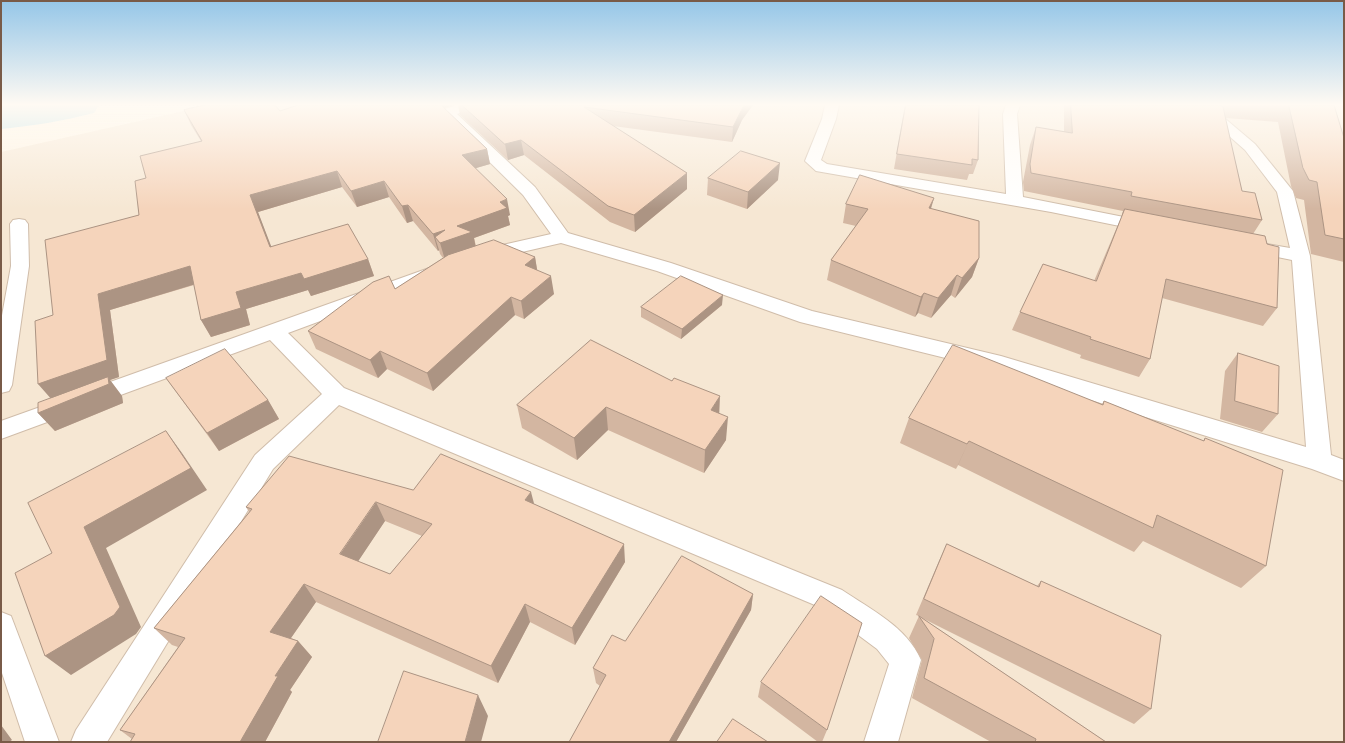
<!DOCTYPE html>
<style>
body{margin:0}
#map{position:relative;width:1345px;height:743px;overflow:hidden;background:#fef5e5;font-family:Lato,sans-serif}
canvas{display:block}
.frame{position:absolute;inset:0;border:2px solid #795b48;pointer-events:none}
</style>
<div id="map">
<canvas width="1345" height="743"></canvas>
<div class="frame"></div>
</div>
<script>
const context = document.querySelector('canvas').getContext('2d');
context.lineJoin = 'round';
function fill(path, color) { context.fillStyle = color; context.fill(path, 'evenodd'); }
function strokePath(path, color, width, dash) { context.strokeStyle = color; context.lineWidth = width; context.lineCap = dash ? 'butt' : 'round'; context.setLineDash(dash || []); context.stroke(path); }
fill(new Path2D(`
 M210,105H1344V742H1V152Z`), '#f6e7d3');
fill(new Path2D(`
 M1,105H99L94,113C63,121 32,126 1,129Z`), '#b8e0e9');
const street = new Path2D(`
 M457,105H477L475,108L457,114L535,187L568,233L671,263L812,311L1001,356L1306,447L1292,260L1243,250L1240,246L1243,242L1249,241L1290,248L1277,192L1245,150L1194,105H1209L1255,144L1293,191L1310,256L1331,455L1344,460V481L1312,469L998,371L800,322L657,271L561,243L483,261L476,259L474,255L476,251L551,234L523,195L440,113L442,110Z
 M825,105H839L836,119L821,160L827,164L1006,194L1003,114L1006,105H1020L1017,114L1023,197L1149,222L1155,223L1158,227L1155,231L1149,232L1051,212L816,171L805,161L822,119Z
 M19,219L25,220L28,224L29,266L12,385L9,391L1,393V321L11,266L10,224L13,220Z
 M432,267L439,269L442,273L439,277L288,333L344,388L842,590C870,609 907,627 921,660L898,742H864L889,664L877,649L822,608L339,405L273,469L107,742H71L76,730L255,455L322,394L270,340L1,439V421Z
 M1,612L11,616L59,742H25L1,670Z`);
strokePath(street, '#d0bdaa', 2);
fill(street, '#fff');
fill(new Path2D(`
 M458,105H753L742,120L732,142L613,126L687,173V189L635,232L610,222L524,155L508,160L460,115Z
 M905,105H979L978,160L973,174H969L967,180L894,169Z
 M1064,105H1334L1344,138V262L1311,254L1304,200L1296,198L1291,186L1278,122L1226,118L1225,117L1242,191L1262,220L1253,234L1277,308L1263,326L1162,298L1150,359L1139,377L1080,358L1081,355L1012,330L1020,312L1094,281L1117,227L1123,214H1122L1123,211L1024,191L1023,182L1030,145L1036,127L1064,132Z
 M444,108L487,149L490,164L476,168L510,215L508,216L510,225L474,238L476,246L535,257L537,270L554,294L524,319L515,315L433,391L387,369L378,378L316,349L308,331L395,289L443,258L440,254L439,250L438,251L413,221L407,223L389,197L357,207L342,187L258,212L271,247L368,259L374,276L311,296L308,290L246,309L250,325L211,337L201,320L194,285L110,310L119,377L110,380L122,396L123,403L55,431L38,413L51,398L53,315L139,215L146,178L201,141L191,125L184,110L280,111Z
 M708,178L778,180L747,209L707,195Z
 M934,198L931,209L979,258L972,277L955,298L951,295L931,318L918,313L915,317L827,280L831,260L856,226L843,223L846,204Z
 M722,305L681,339L641,317V307Z
 M1344,322V336L1343,323Z
 M591,340L726,440L704,473L608,430L577,460L522,428L517,405Z
 M1238,353L1278,414L1262,432L1220,419L1225,371Z
 M166,378L268,400L279,419L219,451Z
 M1104,401L1203,441L1205,438L1266,566L1241,588L1143,541L1134,552L958,465L956,469L900,443L909,418L1102,404Z
 M413,490L534,504L625,562L575,645L530,622L498,683L316,602L291,638L298,641L312,657L290,690L292,692L265,742H130L132,739L120,730L178,647L172,645L154,628L249,512L246,507ZM385,521L422,536L390,574L358,561Z
 M947,544L1037,586L1041,581L1151,709L1134,724L922,618L1106,742H991L912,698L922,660L909,638L919,616L916,615L939,561Z
 M753,594L751,610L676,742H569L600,686L596,683L593,668Z
 M761,682L827,730L822,742H818L758,697Z`), '#d3b6a1');
fill(new Path2D(`
 M437,105H453L442,109Z
 M744,105H753L742,120L732,142L733,127Z
 M521,140L524,155L508,160L505,144Z
 M487,149L490,164L466,171L462,155Z
 M780,163L778,180L747,209L748,192Z
 M337,171L342,187L258,212L278,264L270,247L250,195Z
 M687,173V189L635,232L634,215Z
 M384,181L389,197L357,207L351,191Z
 M934,198L928,217L929,208Z
 M507,199L510,215L508,216L510,225L474,238L476,249L445,260L440,243L435,237L439,250L438,251L433,234L457,226L500,202Z
 M408,205L413,221L407,223L402,206Z
 M535,257L538,275L525,265Z
 M979,258L972,277L955,298L962,278Z
 M368,259L374,276L311,296L308,290L246,309L250,325L211,337L201,320L236,292L301,273Z
 M190,266L199,283L110,310L119,377L110,380L122,396L123,403L55,431L38,413L53,401L38,384L98,294Z
 M957,275L951,295L931,318L938,298Z
 M551,276L554,294L524,319L521,301Z
 M924,293L918,313L915,317L921,297Z
 M723,295L722,305L681,339L682,329Z
 M511,297L515,315L433,391L427,373Z
 M380,351L387,369L378,378L370,360Z
 M720,396L719,419L711,410Z
 M268,400L279,419L219,451L207,433Z
 M606,407L608,430L577,460L574,438Z
 M728,417L726,440L704,473L705,450Z
 M166,431L182,453L207,490L106,548L141,627L136,634L71,675L45,656L84,527Z
 M969,441L958,465L956,469Z
 M531,492L536,511L525,500Z
 M376,502L385,521L351,572L340,554Z
 M624,544L625,562L575,645L572,628Z
 M304,584L316,602L284,648L270,632Z
 M753,594L751,610L676,742H669Z
 M525,604L530,622L498,683L491,666Z
 M298,641L312,657L290,690L292,692L265,742H240L275,676Z
 M478,695L488,716L481,742H465Z
 M1,725L12,740L9,742H1Z`), '#ac9483');
const building = new Path2D(`
 M205,105H275L280,111L298,105H441L487,149L462,155L507,199L500,202L507,208L457,226L472,232L440,243L435,237L445,230L433,234L408,205L402,206L384,181L351,191L337,171L250,195L270,247L348,224L368,259L304,279L301,273L236,292L241,308L201,320L190,266L98,294L107,360L38,384L35,321L53,315L45,240L139,215L135,181L146,178L140,156L202,141L184,110Z
 M462,105H744L733,127L584,107L687,173L634,215L608,206L521,140L505,144Z
 M906,105H979L978,160L972,159V165L897,154Z
 M1071,105H1220L1223,107L1242,191L1255,193L1262,220L1131,196L1132,192L1031,173L1030,164L1036,127L1072,133Z
 M1289,105H1334L1344,138V239L1325,235L1317,182L1309,180L1303,168Z
 M741,151L780,163L748,192L708,178Z
 M860,175L934,198L929,208L979,221V258L962,278L957,275L938,298L924,293L921,297L831,260L868,209L846,204Z
 M1125,209L1265,236L1267,244L1279,247L1277,308L1166,279L1150,359L1090,339L1091,337L1020,312L1043,264L1096,281Z
 M494,240L535,257L525,265L551,276L521,301L511,297L427,373L380,351L370,360L308,331L373,282L389,276L395,289L448,255Z
 M681,276L723,295L682,329L641,307Z
 M591,340L672,381L674,378L720,396L711,410L728,417L705,450L606,407L574,438L517,405Z
 M953,345L1103,405L1104,401L1204,441L1205,438L1283,470L1266,566L1157,515L1153,528L969,441L967,444L909,418Z
 M225,349L268,400L207,433L166,378Z
 M1238,353L1279,366L1278,414L1235,401Z
 M108,377L109,384L38,413V403Z
 M166,431L191,468L84,527L120,607L114,615L45,656L15,573L52,553L28,503Z
 M441,454L531,492L525,500L624,544L572,628L525,604L491,666L304,584L270,632L298,641L275,676H278L240,742H130L135,734L120,730L185,638L154,628L252,509L246,507L289,456L413,490ZM376,502L432,524L390,574L340,554Z
 M947,544L1039,587L1041,581L1161,635L1151,709L924,599Z
 M682,556L753,594L669,742H569L606,675L593,668L612,635L625,641Z
 M821,596L862,623L827,730L761,682Z
 M919,616L1106,742H1035L1036,739L924,678L934,639Z
 M404,671L478,695L465,742H378Z
 M733,719L768,742H717Z`);
fill(building, '#f5d4bb');
strokePath(building, '#ac9483', 1);
const sky = context.createLinearGradient(0, 0, 0, 209);
sky.addColorStop(0, '#95c6e8');
sky.addColorStop(0.5, '#fffaf3');
sky.addColorStop(1, '#fffaf300');
context.fillStyle = sky;
context.fillRect(0, 0, 1345, 209);
</script>
